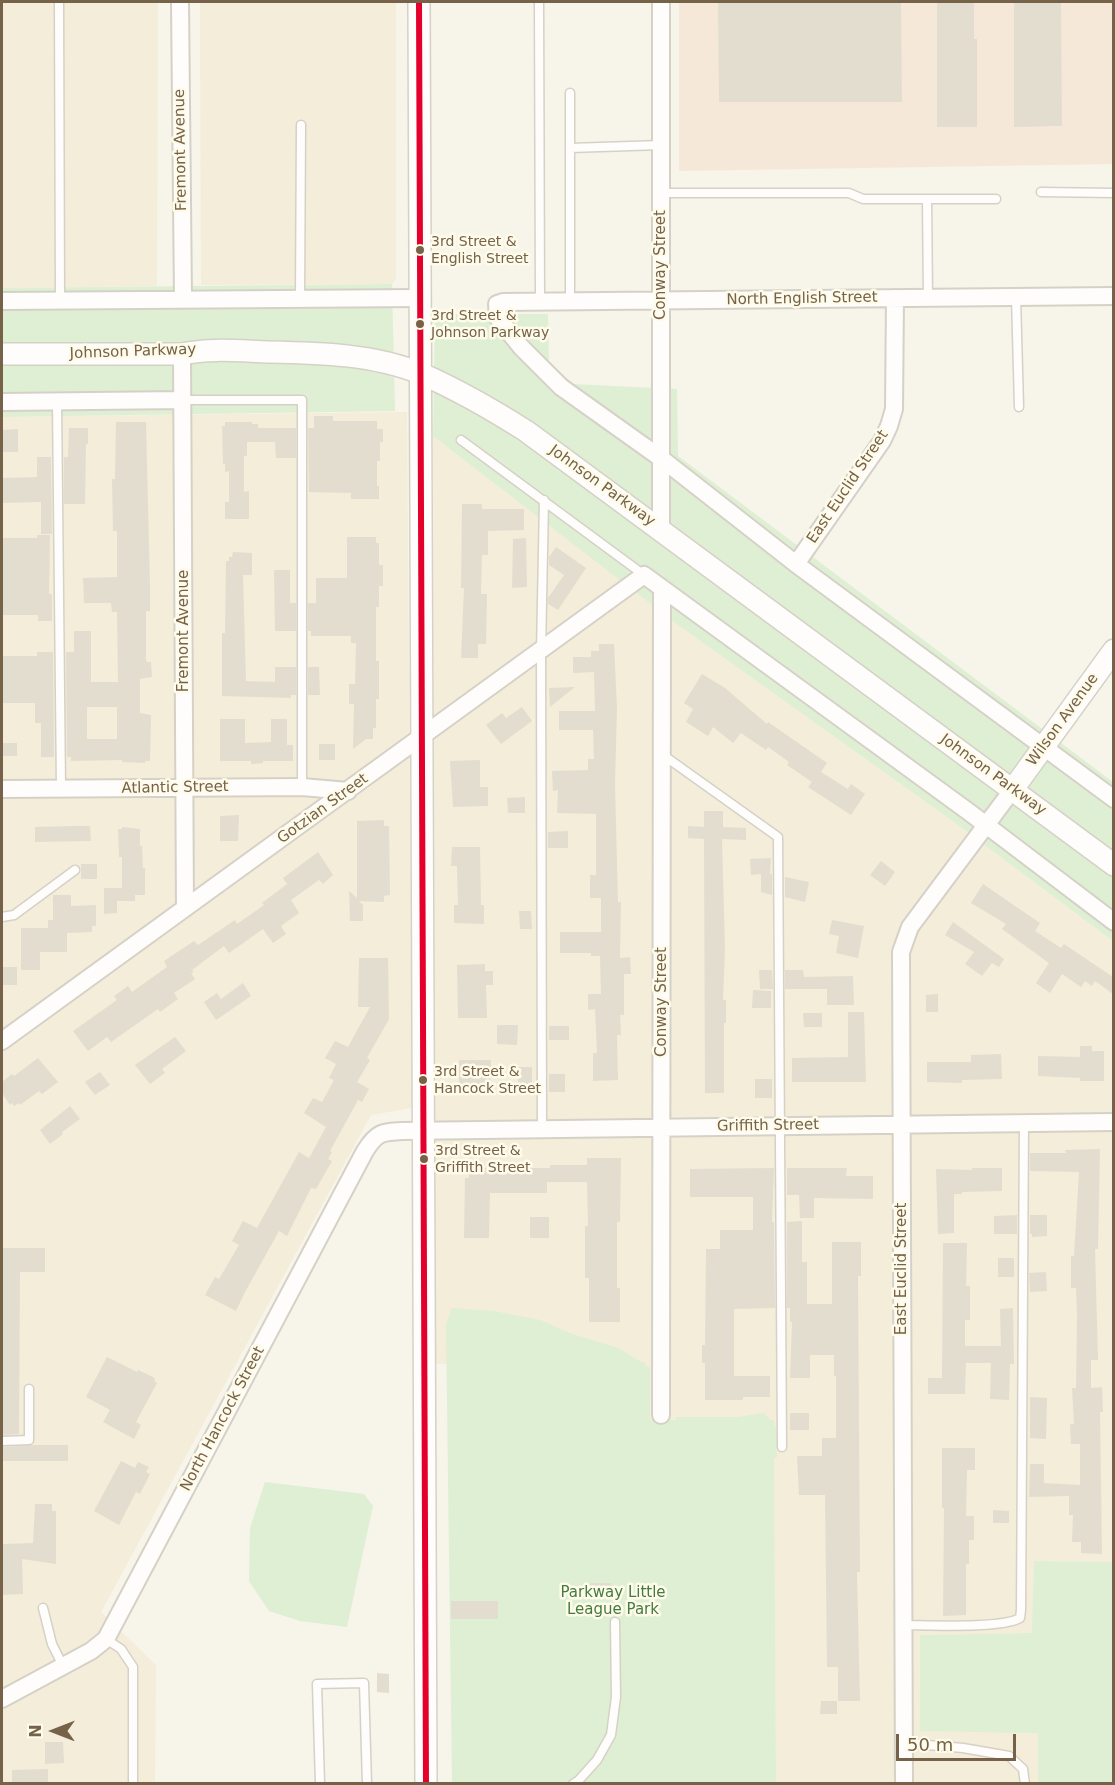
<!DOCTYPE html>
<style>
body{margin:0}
#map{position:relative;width:1115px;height:1785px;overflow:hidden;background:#f7f4e9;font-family:"DejaVu Sans",sans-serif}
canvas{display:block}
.frame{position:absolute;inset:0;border:3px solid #766248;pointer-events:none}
.north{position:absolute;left:24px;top:1701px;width:60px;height:60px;-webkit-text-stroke:4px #fffbea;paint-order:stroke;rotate:270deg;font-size:16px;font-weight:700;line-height:24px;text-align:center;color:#766248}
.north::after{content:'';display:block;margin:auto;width:21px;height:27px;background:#766248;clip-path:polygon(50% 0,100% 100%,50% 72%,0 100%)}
.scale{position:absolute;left:896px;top:1734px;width:120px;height:27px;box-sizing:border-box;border:3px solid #766248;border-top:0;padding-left:8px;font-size:18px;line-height:21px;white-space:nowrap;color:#766248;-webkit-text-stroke:4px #fffbea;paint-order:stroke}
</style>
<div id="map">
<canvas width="1115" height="1785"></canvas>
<div class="frame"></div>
<div class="north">N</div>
<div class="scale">50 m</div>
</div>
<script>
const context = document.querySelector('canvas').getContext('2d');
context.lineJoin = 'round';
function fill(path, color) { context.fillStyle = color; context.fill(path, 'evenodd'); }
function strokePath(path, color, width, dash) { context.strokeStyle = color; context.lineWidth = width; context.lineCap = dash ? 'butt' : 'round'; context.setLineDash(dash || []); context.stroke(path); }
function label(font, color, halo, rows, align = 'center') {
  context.font = font + ' "DejaVu Sans",sans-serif'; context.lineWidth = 5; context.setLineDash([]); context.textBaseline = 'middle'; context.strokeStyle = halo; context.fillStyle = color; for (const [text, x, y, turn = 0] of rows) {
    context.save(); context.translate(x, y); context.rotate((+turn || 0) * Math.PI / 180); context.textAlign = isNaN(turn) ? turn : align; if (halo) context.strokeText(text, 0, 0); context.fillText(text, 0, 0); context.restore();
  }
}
fill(new Path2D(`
 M2,2H158L157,286L2,288Z
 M200,2H396V278L392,284L201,285Z
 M407,412L412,1108L371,1115L101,1612L156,1665L155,1783H2V417Z
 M433,436L674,622L954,822L1113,941V1562L1034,1561L1033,1633L921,1635L1039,1733L1038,1783H776L773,1420L646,1421L645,1363L436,1364Z`), '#f3edd9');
fill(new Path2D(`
 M679,2H1113V164L679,171Z`), '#f6e8d9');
fill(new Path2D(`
 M392,284L395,411L2,417V288Z
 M435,314H548L549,361L573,384L677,389L678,456L1113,782V941L954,822L674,622L433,436Z
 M452,1308L493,1311L540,1320L572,1334L618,1348L641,1362H645V1365L650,1368V1420H676V1417H738L764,1413L770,1420H774V1424L776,1428L777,1457L774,1459L776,1783H452L446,1324Z
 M265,1482L364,1494L373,1506L347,1627L300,1621L269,1611L249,1581L250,1528Z
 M1034,1561L1113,1562V1783H1038V1733L920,1731V1635L1032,1633Z`), '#deefd3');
fill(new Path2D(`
 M718,2H901L902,102H719Z
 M937,2H974V39H977V127H937Z
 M1014,2H1061L1062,126L1014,127Z
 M314,416H333V421H377V429H383V442H380V461H377V486H379V499H351V493L309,492L308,428H314Z
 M116,422H146L150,586V611H146V660L147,662H151L152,677L140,679V713L151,715L150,761H145V763L122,762V760L71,761V757H67L66,652H74V631H91V682H118L117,612H112L111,603H84L83,578L117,577V531H113L112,479H115ZM87,707H117V739H87Z
 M225,422H252V424H258V428H296V458H276L275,442H247V456H244V492L249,491V519H225V502H229V471L225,472V464H223L222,426H225Z
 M69,428H88V444H86L85,504H64V457H68Z
 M18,429V452H2V430Z
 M37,457H51L52,534H41V502L2,503V478L37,477Z
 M462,504H482V509H524V530L488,531V555H482L481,594H487L486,644H478V658H461L464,588H461Z
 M37,535H50L49,594H52V621H38V615H2V538H37Z
 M347,537H376V543H379V565H383V586H379V607H376V661H379V699H376V728H373V739H366L353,749L354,704H349V684H355L356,643H351V636H311V631H308V603H316V578H347Z
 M526,538L527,587L512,588L513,539Z
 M556,547L586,568L558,610L548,604V598L564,575L549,565V557Z
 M233,552L252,553V575H243L246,681L275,682V667H296V695H291V698L222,696V633H225L226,561H229V557H232Z
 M274,570H290V603H296V631H275Z
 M599,644H614L617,708L615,784L618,902H621L620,958L630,957L631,974H624V1015H620L621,1035H617L618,1080L593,1081V1053H597L595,1009L588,1010V994H601L600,956H591V953H560V932H601V898H590V875H596V814L557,813L558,790L553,791L552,771L588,770V759H594L593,730H559V711H595L594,672L573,673V657H591V651H599Z
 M37,652H53L54,757H41V723H35V703H2V656H37Z
 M308,667H319L320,695H308Z
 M702,674L725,688L767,724L768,722L827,763L821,772L848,789L851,784L865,794L851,815L808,787L812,782L787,765L789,762L768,747L766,750L741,733L733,743L713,727L708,736L686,722L693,709L684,703Z
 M575,687L550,707L549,688Z
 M522,707L532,721L501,744L486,725L502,713L506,718Z
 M220,719H245V743L271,742V719H287V745H293V761H263V763L251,764V761H220Z
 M2,743H17V756H2Z
 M319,744H335V760H319Z
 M480,760V787H488V806L453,807L450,761Z
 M525,797V813H508L507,798Z
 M704,811H723V827L746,828V840L722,839L725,948L723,1000H726V1023H724V1093H705L704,839L688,838V826L704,827Z
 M239,815L238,841H220V816Z
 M384,820V826H389L390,895L384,896V902L359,901L363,905V921H350L349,891L357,898V821Z
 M75,826H90L91,841L35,842V827Z
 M122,827L140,829V846H142L143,868H145V895H135V901H117V913L104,914V888H122V857H119L118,829H122Z
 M568,831V848H548V832Z
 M452,847H480L481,905H484V924L454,923V905H458L457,866H451Z
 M318,852L333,875L323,884L319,880L291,900L299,913L281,926L286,934L273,943L263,929L229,953L224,946L192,970L194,972L191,973L195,979L174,993L178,999L160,1012L158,1009L111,1042L107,1037L88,1051L73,1031L117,1000L114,996L128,986L132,992L167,967L164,961L194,941L198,945L235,920L237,924L264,905L262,903L287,884L283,878Z
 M771,858L770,874H772V895L761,892V874L751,875L750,859Z
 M881,861L895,872L885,886L870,875Z
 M81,864H97V879H81Z
 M785,877L809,882L805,902L785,897Z
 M983,884L1040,923L1035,931L1061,948L1064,944L1113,977V994L1095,981L1092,986L1085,981L1081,987L1062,974L1050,993L1036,983L1049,963L1002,929L1006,924L971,903Z
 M53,895H71V906L96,905V926H92V932L67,933V952H40V970H21V928H48V920H53Z
 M519,911H531L532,929H520Z
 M832,920L864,926L858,958L836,953L839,936L829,934Z
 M953,922L1004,959L999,967L992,963L982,976L965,964L974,952L945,935Z
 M359,958H388L389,1019L367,1058L370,1060L357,1082L369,1089L362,1102L358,1100L330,1151L332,1152L328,1159L332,1161L316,1189L311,1188L287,1236L279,1231L245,1292L236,1311L205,1295L215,1277L219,1279L239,1245L232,1241L243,1221L257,1228L299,1152L309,1158L326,1127L304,1113L313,1098L322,1102L334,1080L329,1078L336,1064L325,1058L335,1041L348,1047L370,1007H358Z
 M485,964V971H493V985H486L487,1018H458L457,965Z
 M2,967H17V985H2Z
 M759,970H772L773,989H760Z
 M785,970H803L804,977L853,976L854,1005H827V989H785Z
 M243,983L251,996L216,1020L204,1002L217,993L221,999Z
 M753,990L771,991V1008H752Z
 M938,994V1012H926V995Z
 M848,1012H864L866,1082H792V1058L848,1057Z
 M803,1013H822V1027H804Z
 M497,1025H518L517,1045L497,1044Z
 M549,1026H569V1040H549Z
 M175,1037L186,1051L162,1069L165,1073L150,1084L135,1065Z
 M1080,1046H1092V1051H1104V1081H1080V1078L1038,1076V1056L1080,1057Z
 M1001,1054L1002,1079L962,1080V1083L927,1082V1062H971V1055Z
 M38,1058L58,1082L42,1094L39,1091L20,1105L19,1103L14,1106L12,1103L10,1105L2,1093V1082L12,1074L14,1076Z
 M459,1060H491L490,1087L459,1086Z
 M518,1067H532V1086L518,1087Z
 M100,1072L110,1085L95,1095L85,1082Z
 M549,1074H565V1092H549Z
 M755,1079H772V1098H755Z
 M70,1106L80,1119L62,1132L63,1134L50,1144L40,1130Z
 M1100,1149L1098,1249H1095L1098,1360H1091V1388L1102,1387L1103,1412H1100L1102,1554L1081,1553V1542H1072L1073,1515H1069V1496L1029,1497L1030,1464H1044V1483L1080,1485V1444H1071L1070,1424H1074L1072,1388H1076L1077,1316L1076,1288H1071V1256H1074L1079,1172L1030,1171V1153H1066L1065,1150Z
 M587,1158H621L620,1222H617V1288H620V1322H589V1278H585V1226H588L587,1182H547V1193H490L489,1238H464L465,1178H469V1168H550V1165H587Z
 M774,1168L772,1222H774L775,1308L734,1309V1376H770V1397H743V1400H705V1363H702V1345H705L706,1249H720V1230H753V1197H690V1169Z
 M787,1168H847L846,1176H873V1199L814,1198V1218H800L799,1195H787Z
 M972,1168H1002V1191L962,1192V1194H954V1233L938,1234L936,1169L972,1170Z
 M1017,1215V1234H994V1216Z
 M1030,1215H1047V1236L1032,1237V1234H1030Z
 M530,1217H549V1238H530Z
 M802,1221V1262H807V1304H832V1242H861V1276H858L860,1572H857L860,1701H838V1667H827L825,1495H799L797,1456H822V1438H836V1376H834V1355H810V1378H790L792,1322H790V1308H787V1222Z
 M943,1243H967L966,1286H970V1320H965V1346H1001L1000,1309L1013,1308L1014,1364H1010L1009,1400L990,1399L991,1363H966L965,1394H928V1378H942Z
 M2,1248H45V1272H20L19,1434L2,1435Z
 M998,1258H1014V1277H998Z
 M1046,1272L1047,1291L1030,1292L1029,1273Z
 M107,1357L137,1372L138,1370L153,1377L155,1379L154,1381L157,1383L136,1422L141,1425L134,1439L103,1422L110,1410L86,1397Z
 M1030,1397L1047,1398L1046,1439L1030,1438Z
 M790,1413H809V1430H790Z
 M33,1445H68V1461H2V1447Z
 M942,1448H975V1470H967L966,1516H974V1540H969V1564H966V1615L943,1616L944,1508H942Z
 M121,1461L135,1468L138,1462L149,1467L146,1472L150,1474L140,1494L136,1492L119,1525L94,1511Z
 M35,1504H52V1511H56V1564L22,1559L23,1594L2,1595V1544L33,1543Z
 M993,1510L1009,1511V1523H993Z
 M587,1583H611V1598H587Z
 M451,1601H498V1619H451Z
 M377,1673L389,1674V1693L377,1692Z
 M821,1701H837V1714H820Z
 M45,1742H63L64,1763L45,1764Z
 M48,1769V1783L12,1784V1770Z`), '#e3ddd0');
const service = new Path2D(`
 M59,2L60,301
 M539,2L540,302
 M570,148L661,145
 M1041,192L1114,193
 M661,193H849L863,199H927
 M1016,297L1019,407
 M300,298L301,125
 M928,298L927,199H996
 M570,302V93
 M182,400H302V787
 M57,401L61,789
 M461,440L644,575
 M663,755L778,837L782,1447
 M2,917L14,915L75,870
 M542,1129L541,652L544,500
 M2,1441L29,1440V1389
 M43,1608L52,1644L63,1666
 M903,1625C927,1625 1001,1629 1020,1618L1021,1610L1024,1122
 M106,1639L121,1649L133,1667V1784
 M904,1743L963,1748L1009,1756L1023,1769L1025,1784
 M320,1784L317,1684L364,1683L367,1784
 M573,1784L579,1780L597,1760L611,1735L616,1697L615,1622`);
const minor = new Path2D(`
 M180,2L183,299
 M1114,296L503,302L497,304L498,318L521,347L561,387L662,459L796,564L1114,799
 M2,301L420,298
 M182,354L185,908
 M2,402L182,400
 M661,529V2
 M796,564L882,441L889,426L894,409L895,298
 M2,789L302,787L348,791
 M2,1041L644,575L969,812L1114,922
 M661,1415L662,590
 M2,1699L91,1651L106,1639L365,1151C377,1132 382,1132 403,1131L1114,1122
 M904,1784L901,952L910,927L1013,789`);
const tertiary = new Path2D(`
 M419,2L426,1784
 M2,354H182C210,348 239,351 268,352C319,353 374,354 422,374C458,390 493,410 526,431L1114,865
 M1013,789L1114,650`);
strokePath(service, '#d6d1c7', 11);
strokePath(minor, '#d6d1c7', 20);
strokePath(tertiary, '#d6d1c7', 24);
strokePath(service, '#fefdfc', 8);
strokePath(minor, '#fefdfc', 16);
strokePath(tertiary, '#fefdfc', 21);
strokePath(new Path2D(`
 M419,2L426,1784`), '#e4002b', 6);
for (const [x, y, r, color] of [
 [420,250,5,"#766248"],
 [420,324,5,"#766248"],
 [423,1080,5,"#766248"],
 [424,1159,5,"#766248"]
]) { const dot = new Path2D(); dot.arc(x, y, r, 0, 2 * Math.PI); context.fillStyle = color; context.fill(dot); strokePath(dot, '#fffbea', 2); }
label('14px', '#766248', '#fffbea', [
 ["3rd Street &",431,242],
 ["English Street",431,259],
 ["3rd Street &",431,316],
 ["Johnson Parkway",431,333],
 ["3rd Street &",434,1072],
 ["Hancock Street",434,1089],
 ["3rd Street &",435,1151],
 ["Griffith Street",435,1168]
], 'left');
label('15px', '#766248', '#fffbea', [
 ["Fremont Avenue",181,150,-91],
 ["Conway Street",661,265,-90],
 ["North English Street",802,299,-1],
 ["Johnson Parkway",133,352,-2],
 ["Johnson Parkway",602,486,36],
 ["East Euclid Street",848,487,-56],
 ["Fremont Avenue",184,631,-90],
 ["Wilson Avenue",1063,720,-54],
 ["Johnson Parkway",993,775,36],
 ["Atlantic Street",175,788,-1],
 ["Gotzian Street",323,809,-36],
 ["Conway Street",662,1002,-90],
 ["Griffith Street",768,1126,-1],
 ["East Euclid Street",902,1269,-90],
 ["North Hancock Street",223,1419,-62]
]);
label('15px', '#447c40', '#fffbea', [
 ["Parkway Little",613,1593],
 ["League Park",613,1610]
]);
</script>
